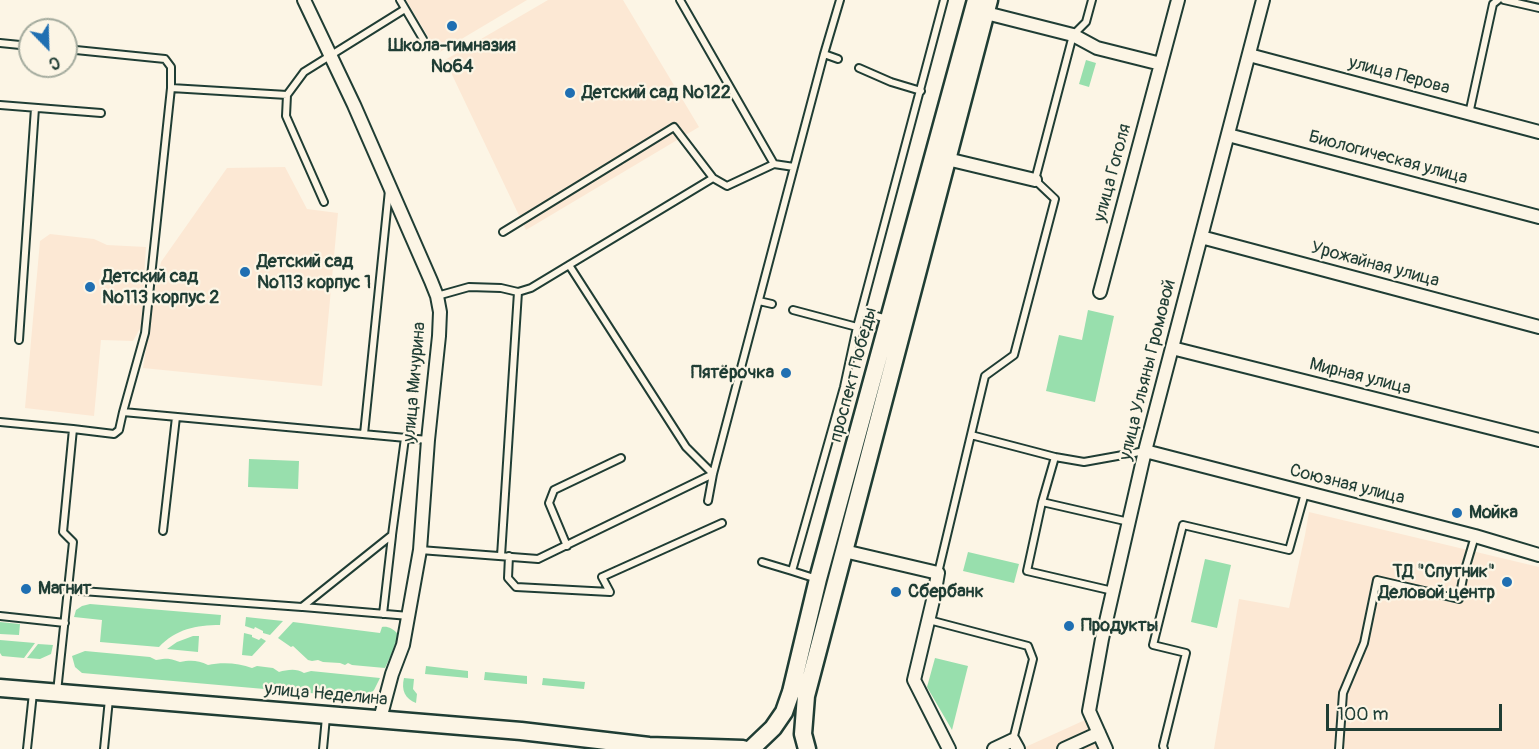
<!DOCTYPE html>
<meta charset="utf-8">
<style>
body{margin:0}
#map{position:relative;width:1539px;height:749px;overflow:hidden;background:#fcf5e5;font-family:Pangolin,sans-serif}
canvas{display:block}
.north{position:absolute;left:18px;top:18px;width:60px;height:60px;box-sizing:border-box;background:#fcf5e5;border:2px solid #a4ab9e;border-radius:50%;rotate:157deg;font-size:16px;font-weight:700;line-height:24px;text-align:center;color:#1f3d34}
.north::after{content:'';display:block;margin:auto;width:21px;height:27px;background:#1f6fb2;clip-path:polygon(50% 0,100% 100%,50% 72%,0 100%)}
.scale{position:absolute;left:1326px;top:704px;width:176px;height:27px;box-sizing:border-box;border:3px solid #1f3d34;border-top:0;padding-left:8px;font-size:18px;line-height:21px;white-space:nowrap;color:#1f3d34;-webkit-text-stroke:4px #fcf5e5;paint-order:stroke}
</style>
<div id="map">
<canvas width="1539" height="749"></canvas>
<div class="north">С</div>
<div class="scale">100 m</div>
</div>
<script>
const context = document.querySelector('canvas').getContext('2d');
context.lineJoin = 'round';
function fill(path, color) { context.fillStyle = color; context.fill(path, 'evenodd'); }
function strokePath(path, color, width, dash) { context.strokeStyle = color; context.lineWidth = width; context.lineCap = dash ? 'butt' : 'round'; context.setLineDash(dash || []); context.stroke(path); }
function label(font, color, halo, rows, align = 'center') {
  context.font = font + ' Pangolin,sans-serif'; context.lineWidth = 4.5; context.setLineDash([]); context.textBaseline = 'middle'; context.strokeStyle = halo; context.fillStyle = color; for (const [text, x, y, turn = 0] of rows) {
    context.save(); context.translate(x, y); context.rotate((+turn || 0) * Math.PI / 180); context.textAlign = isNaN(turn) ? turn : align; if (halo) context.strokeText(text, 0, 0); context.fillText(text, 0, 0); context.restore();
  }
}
fill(new Path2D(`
 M406,0H527L438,53Z
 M548,0H623L699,127L526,230L445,60Z
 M285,167L307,209L338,213L322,386L143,368L156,283L161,262L227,168Z
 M50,234L94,239L107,245L146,247L141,327L133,341L101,340L94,416L25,408L40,241Z
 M1309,512L1539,567V749H1214L1239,599L1289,608L1305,535Z
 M1085,720L1097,749H1021Z`), '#fce8d4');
fill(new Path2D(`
 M1086,60L1096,63L1089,87L1079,84Z
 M1088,310L1114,316L1095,402L1046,391L1059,335L1082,340Z
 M249,459L299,461L298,489L248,487Z
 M968,552L1019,564L1014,583L963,571Z
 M1205,559L1231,565L1217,628L1191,622Z
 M90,604L221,615L220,625C196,625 176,629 159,647L100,642L102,620L74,617L76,610L82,606Z
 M246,617L283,621L270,635L263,633V631L255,627L254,629L245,626Z
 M0,622L20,624L19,635L0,634Z
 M293,622L380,633L382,627C388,626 393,629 397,633V639L391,655L385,668L352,665L348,663L345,665L340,663L323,662L318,660L312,661L308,660L293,646L291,647L278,638Z
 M244,633L252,635V637L259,640L261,638L266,641L252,656L242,655Z
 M193,636H199L198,652L167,649L177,642Z
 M0,640L35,643L24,658L2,656L0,653Z
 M38,644L53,645L51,654L40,659L27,658Z
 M85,651L150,657L156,660C169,658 168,658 180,662C190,660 198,660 208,665C222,662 239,663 252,668L257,666L273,668L279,672C287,670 296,668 304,673L311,671L380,678L374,690L367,698L82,673L75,667L72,656Z
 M935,658L968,666L952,730L927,687Z
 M426,666L468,671V678L425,674Z
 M485,672L527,676V684L484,680Z
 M404,678L414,679L413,689L417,694L416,703C405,699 401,690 404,678Z
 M543,678L585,682L584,689L542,685Z`), '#98dfad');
const service = new Path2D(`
 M400,0L423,39
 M680,0L774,164
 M1504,0L1539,8
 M0,43L30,46
 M66,49L165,59L171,67V88
 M824,54L838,59
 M859,68L891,82L921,91
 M0,105L101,113
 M1469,114L1493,4L1498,0
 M324,202L286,116L287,95L304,72L405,9
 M503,232L674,127L713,178
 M437,296L469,287L501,288L518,292L531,288L713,178L727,186L774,164L794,167L824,54L840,0
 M759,301L772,304
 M793,310L857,327
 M862,312L887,319
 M19,340L35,108
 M123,412L145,333L171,88L287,95
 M0,422L73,429
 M364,434L389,190
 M971,435L1055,457
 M708,501L713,474L794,167
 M1042,502L1129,522
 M163,531L176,417
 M567,546L549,503L554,490L621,458
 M420,550L538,559L713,474L686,447L569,265
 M501,556L518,292
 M509,556L508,578L516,587L610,592L602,577L722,523
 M762,562L792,571
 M938,573L985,376L1014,355L1055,199L1035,180L1073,35L1086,22L1092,0
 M817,579L792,571L844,387L857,327L944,0
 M68,590L302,607L392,535L405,438
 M1113,591L1027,571L1042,502L1055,457L1084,462L1145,451
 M303,607L409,616
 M383,614L392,536
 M0,616L65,623
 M929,620L1028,646L1033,659L1013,740
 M57,692L73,542L63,532L73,429L114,434L119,430L123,412L428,440
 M27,749L33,693
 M104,749L109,699
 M323,749L326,717
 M1164,749L1163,746L1186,653L1153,645L1183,525L1289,550L1305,493
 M1339,749L1343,693L1364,643L1377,580L1459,599L1464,573L1475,536`);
const minor = new Path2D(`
 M304,0L354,105L431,281L437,296L440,312L439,336L428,440L420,550L403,645L392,674L380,719
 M986,13L1073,35L1097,48L1161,64
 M1249,55L1539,132
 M1228,135L1539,217
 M947,159L1035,180
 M1201,237L1539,327
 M1100,292L1178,0
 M1172,348L1539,440
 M1145,451L1475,536L1539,555
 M844,551L938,573L934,596L914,680L949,749
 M994,749L1013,740L1018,749
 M1064,749L1099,733
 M1106,749L1089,711L1102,639L1145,451L1263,0`);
const secondary = new Path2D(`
 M0,688L521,731L649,746L743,749
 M751,749L773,728L784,712L791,692L818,579L976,0
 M807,749L803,734L806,696L989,0`);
strokePath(service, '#1f3d34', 10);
strokePath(minor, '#1f3d34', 16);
strokePath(secondary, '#1f3d34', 21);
strokePath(service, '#fcf5e5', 6);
strokePath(minor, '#fcf5e5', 12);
strokePath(secondary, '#fcf5e5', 16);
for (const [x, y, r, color] of [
 [452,26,6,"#1f6fb2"],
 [570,93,6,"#1f6fb2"],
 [245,272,6,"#1f6fb2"],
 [90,287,6,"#1f6fb2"],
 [786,373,6,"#1f6fb2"],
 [1457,513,6,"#1f6fb2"],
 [1507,582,6,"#1f6fb2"],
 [26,589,6,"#1f6fb2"],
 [896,592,6,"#1f6fb2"],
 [1069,626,6,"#1f6fb2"]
]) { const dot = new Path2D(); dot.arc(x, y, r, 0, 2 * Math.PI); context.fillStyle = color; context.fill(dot); strokePath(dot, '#fcf5e5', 2); }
label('bold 18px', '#1f3d34', '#fcf5e5', [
 ["Школа-гимназия",452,46,"center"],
 ["№64",452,67,"center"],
 ["Детский сад №122",582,93],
 ["Детский сад",257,262],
 ["№113 корпус 1",257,283],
 ["Детский сад",102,277],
 ["№113 корпус 2",102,298],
 ["Пятёрочка",774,373,"right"],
 ["Мойка",1469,513],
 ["ТД \"Спутник\"",1495,572,"right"],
 ["Деловой центр",1495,593,"right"],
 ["Магнит",38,589],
 ["Сбербанк",908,592],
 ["Продукты",1081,626]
], 'left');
label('18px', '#1f3d34', '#fcf5e5', [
 ["улица Перова",1399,76,15],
 ["Биологическая улица",1388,158,15],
 ["улица Гоголя",1113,173,-75],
 ["Урожайная улица",1375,265,15],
 ["улица Ульяны Громовой",1148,370,-76],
 ["проспект Победы",854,375,-75],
 ["Мирная улица",1360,377,14],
 ["улица Мичурина",415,382,-85],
 ["Союзная улица",1347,485,14],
 ["улица Неделина",326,695,5]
]);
</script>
